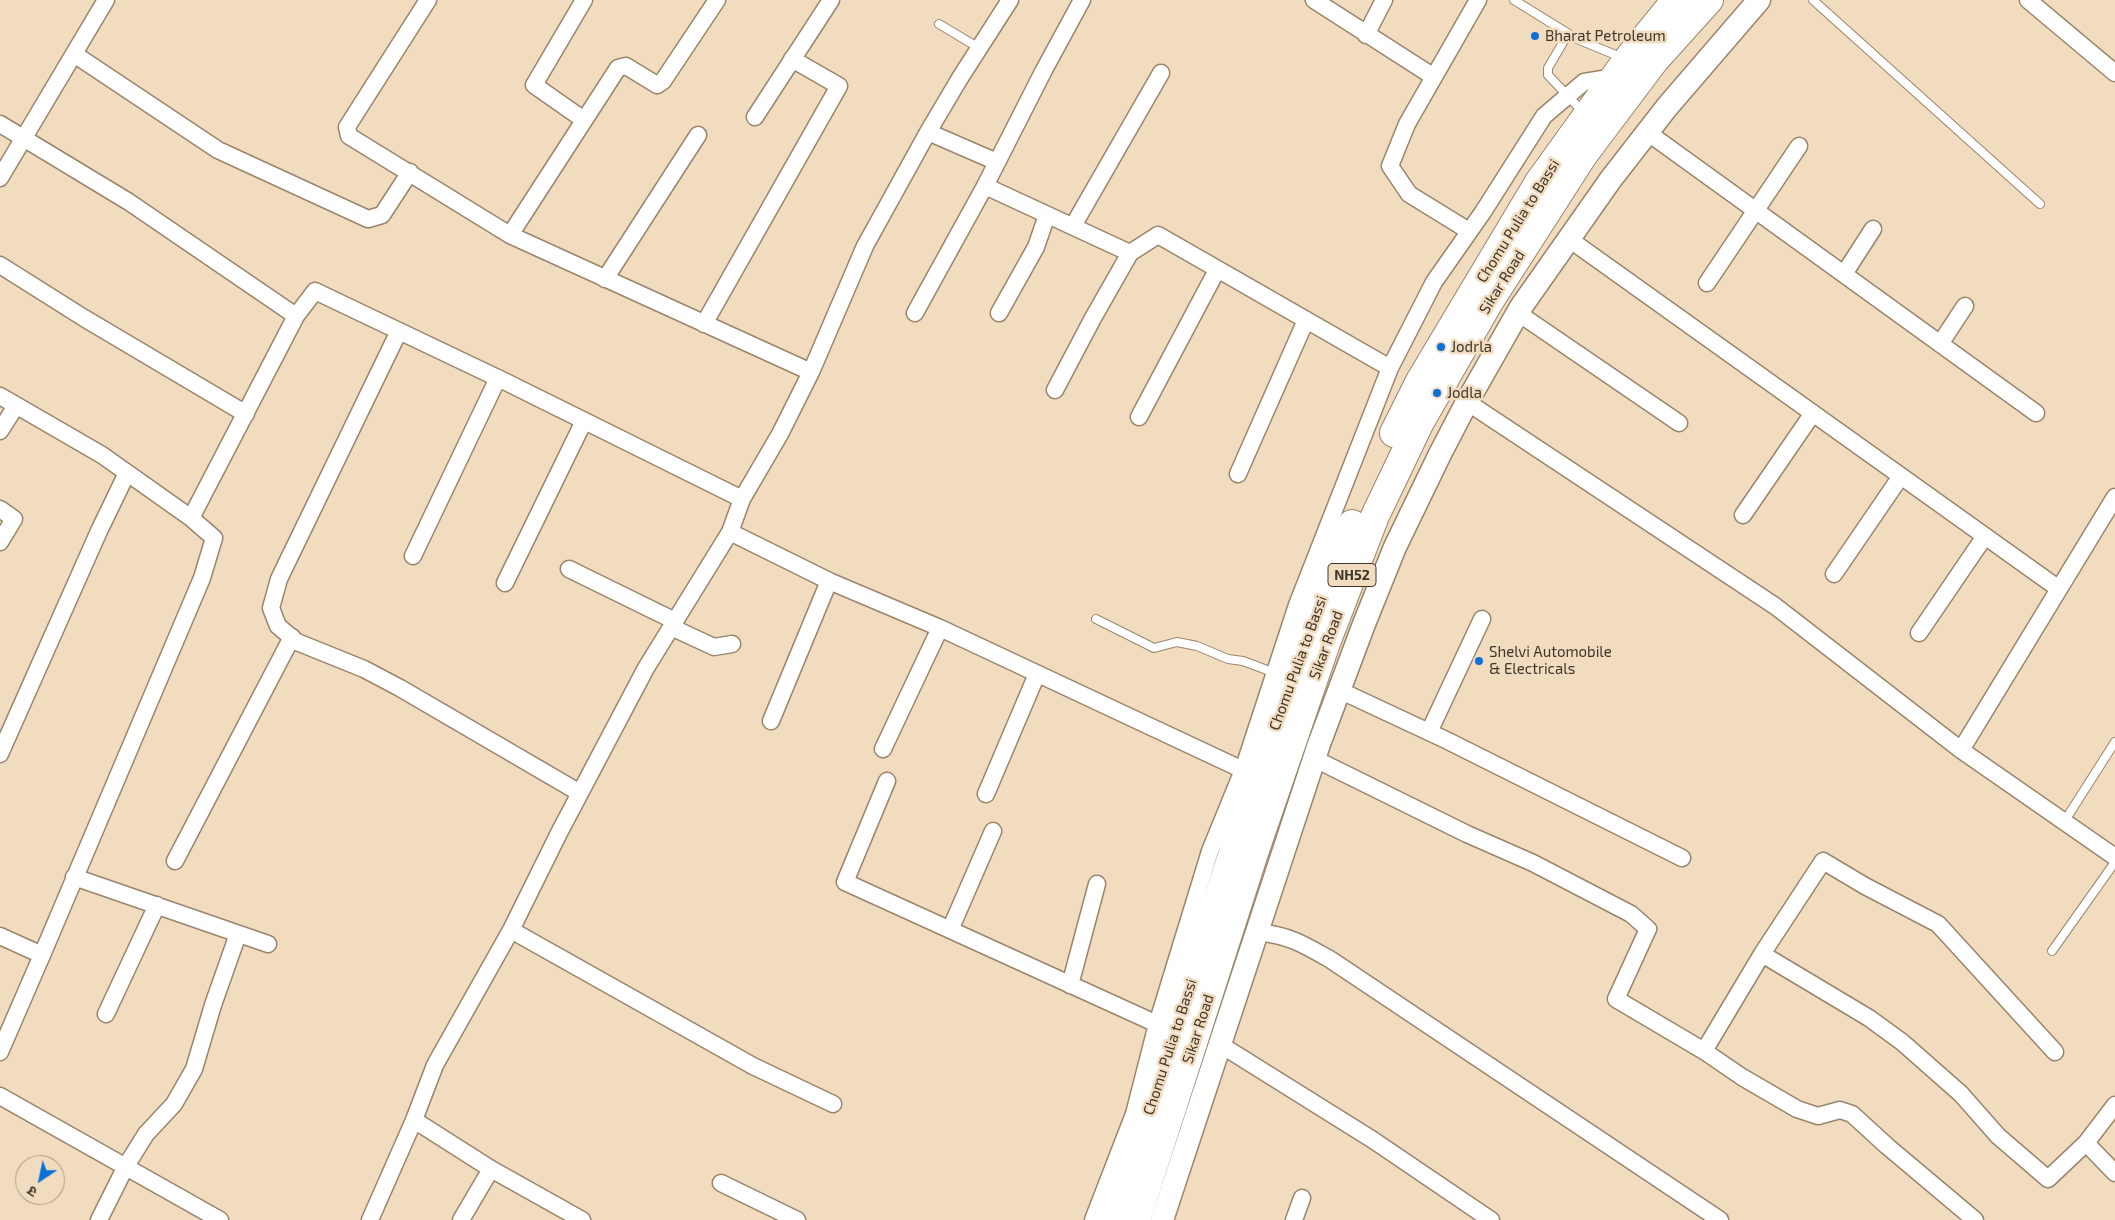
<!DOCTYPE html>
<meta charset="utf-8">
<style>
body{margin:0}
#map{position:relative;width:2115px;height:1220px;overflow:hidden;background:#f1dcbf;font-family:"Exo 2","Noto Sans Devanagari",sans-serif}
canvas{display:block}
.north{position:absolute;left:15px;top:1155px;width:50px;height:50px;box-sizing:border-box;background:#f1dcbf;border:1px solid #aa9a84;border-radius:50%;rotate:214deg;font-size:14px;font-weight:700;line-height:20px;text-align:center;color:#3f362b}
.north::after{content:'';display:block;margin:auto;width:18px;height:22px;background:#0d6fd8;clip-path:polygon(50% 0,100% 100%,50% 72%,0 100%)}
</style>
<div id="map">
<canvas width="2115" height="1220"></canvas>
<div class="north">उ</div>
</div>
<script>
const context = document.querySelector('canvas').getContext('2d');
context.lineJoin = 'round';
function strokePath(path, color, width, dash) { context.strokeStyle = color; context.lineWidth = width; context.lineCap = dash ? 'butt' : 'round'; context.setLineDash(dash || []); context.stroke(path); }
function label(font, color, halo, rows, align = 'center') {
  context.font = font + ' "Exo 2",sans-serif'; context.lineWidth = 5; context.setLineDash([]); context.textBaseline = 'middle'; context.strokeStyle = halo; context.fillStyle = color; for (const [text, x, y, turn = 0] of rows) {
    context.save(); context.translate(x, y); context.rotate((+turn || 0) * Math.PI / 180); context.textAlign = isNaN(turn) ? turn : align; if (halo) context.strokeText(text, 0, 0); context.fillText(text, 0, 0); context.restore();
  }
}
const lane = new Path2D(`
 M1514,0L1577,39L1623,58
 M1813,0L2040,204
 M939,24L979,48
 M1568,34L1548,68V75L1583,112
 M1096,619L1154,648L1177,642L1197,646L1228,659L1243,661L1275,673
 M2064,822L2115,742
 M2052,951L2115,862`);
const street = new Path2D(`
 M428,0L347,127L349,136L510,235L811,372
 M1314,0L1434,77
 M2028,0L2115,73
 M1366,35L1384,0
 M74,54L218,150L368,219L382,215L410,172
 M755,117L831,0
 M584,120L534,85L584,0
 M0,124L129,202L296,316L315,291L506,382L742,499
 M928,132L865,246L811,372L780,434L742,499L730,532L829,581L940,628L1243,770
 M1647,132L2036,413
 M997,162L928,132L960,78L1010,0
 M0,178L106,0
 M985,186L1044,70L1082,0
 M1073,226L1161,73
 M1469,231L1409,194L1390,166L1407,124L1478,0
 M510,235L618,68L626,66L657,85L663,81L717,0
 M1569,239L2059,589
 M0,265L84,318L246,414
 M1844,274L1873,229
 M605,279L698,135
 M1707,283L1799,146
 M915,313L985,186L1130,253L1158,235L1390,368
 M999,313L1036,247L1047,215
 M1518,313L1679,423
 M704,324L839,86L792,59
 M399,331L279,579L271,608L278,626L297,642L364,669L400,688L580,793
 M1940,344L1965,306
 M1055,390L1093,318L1130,253
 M0,396L102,455L191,518L296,316
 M1467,402L1775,606L1961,750L2115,857
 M1139,417L1217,270
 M0,431L16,406
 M1238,474L1306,320
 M0,509L14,519L0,542
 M1743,515L1813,413
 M413,556L498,378
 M569,569L675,621
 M1834,574L1901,476
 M505,583L584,421
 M671,627L714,647L732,644
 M1919,633L1985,536
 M1339,690L1446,740L1682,858
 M771,721L829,581
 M1429,732L1482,619
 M883,749L940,628
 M1961,750L2115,497
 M0,754L99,531L127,473
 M1315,759L1467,834L1533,863L1631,914L1648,929L1616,999L1704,1051L1742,1077L1797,1109L1818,1116L1840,1110L1852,1114L1887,1146L1975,1220
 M887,781L845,882L1157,1024
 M986,794L1037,674
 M175,861L292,637
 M74,877L268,944
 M511,930L753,1066L833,1104
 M950,930L993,831
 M1258,932C1291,936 1303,944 1331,960L1720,1220
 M0,936L42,955L202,578L214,538L191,518
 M1762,954L1869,1018L1902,1042L1961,1094L1998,1136L2048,1179L2086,1143L2115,1105
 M1070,985L1097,884
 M106,1014L157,905
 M1221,1045L1373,1140L1491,1220
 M1704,1051L1762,954L1823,861L1865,886L1938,924L2055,1052
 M0,1052L42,955
 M0,1096L220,1220
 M414,1120L491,1169L582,1220
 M2086,1143L2115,1173
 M721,1183L797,1220
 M99,1220L126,1166L146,1134L174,1104L194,1069L213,1005L238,934
 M370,1220L414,1120L435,1065L511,930L560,831L646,668L730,532
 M461,1220L491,1169
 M1093,1220L1134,1114L1157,1024L1210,851L1243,770L1297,605L1390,368L1434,282L1483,212L1544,116L1584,82L1615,77
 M1294,1220L1302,1198`);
const secondary = new Path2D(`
 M1162,1220L1319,744L1364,624L1395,547L1440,454L1467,402L1521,307L1611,179L1667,107L1759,0`);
const highway = new Path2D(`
 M1394,433L1420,381L1539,182L1627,60L1676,0
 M1114,1220L1286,689L1352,524
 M1136,1220L1254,853L1326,643L1375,516L1420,422L1489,302L1584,154L1654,61L1709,0`);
strokePath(lane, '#99856b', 10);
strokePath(street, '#99856b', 19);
strokePath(secondary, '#99856b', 25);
strokePath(highway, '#99856b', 30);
strokePath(lane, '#fff', 8);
strokePath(street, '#fff', 16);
strokePath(secondary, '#fff', 22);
strokePath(highway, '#fff', 28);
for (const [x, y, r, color] of [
 [1535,36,5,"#0d6fd8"],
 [1441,347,5,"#0d6fd8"],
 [1437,393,5,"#0d6fd8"],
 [1479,661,5,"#0d6fd8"]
]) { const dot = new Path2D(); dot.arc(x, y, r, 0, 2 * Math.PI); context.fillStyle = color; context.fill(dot); strokePath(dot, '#f1dcbf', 2); }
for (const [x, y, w] of [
 [1352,575,48]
]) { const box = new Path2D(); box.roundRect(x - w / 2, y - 11.5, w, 23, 4); context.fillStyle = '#f1dcbf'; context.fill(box); strokePath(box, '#3f362b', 1); }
label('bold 14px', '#3f362b', null, [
 ["NH52",1352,575]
]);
label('15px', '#3f362b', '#f1dcbf', [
 ["Bharat Petroleum",1545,36],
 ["Jodrla",1451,347],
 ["Jodla",1447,393],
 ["Shelvi Automobile",1489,652],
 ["& Electricals",1489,669]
], 'left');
label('15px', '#3f362b', '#f1dcbf', [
 ["Chomu Pulia to Bassi",1518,221,-58],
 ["Sikar Road",1502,282,-58],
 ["Sikar Road",1326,645,-70],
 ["Chomu Pulia to Bassi",1298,663,-70],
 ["Sikar Road",1198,1029,-72],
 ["Chomu Pulia to Bassi",1170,1047,-72]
]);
</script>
